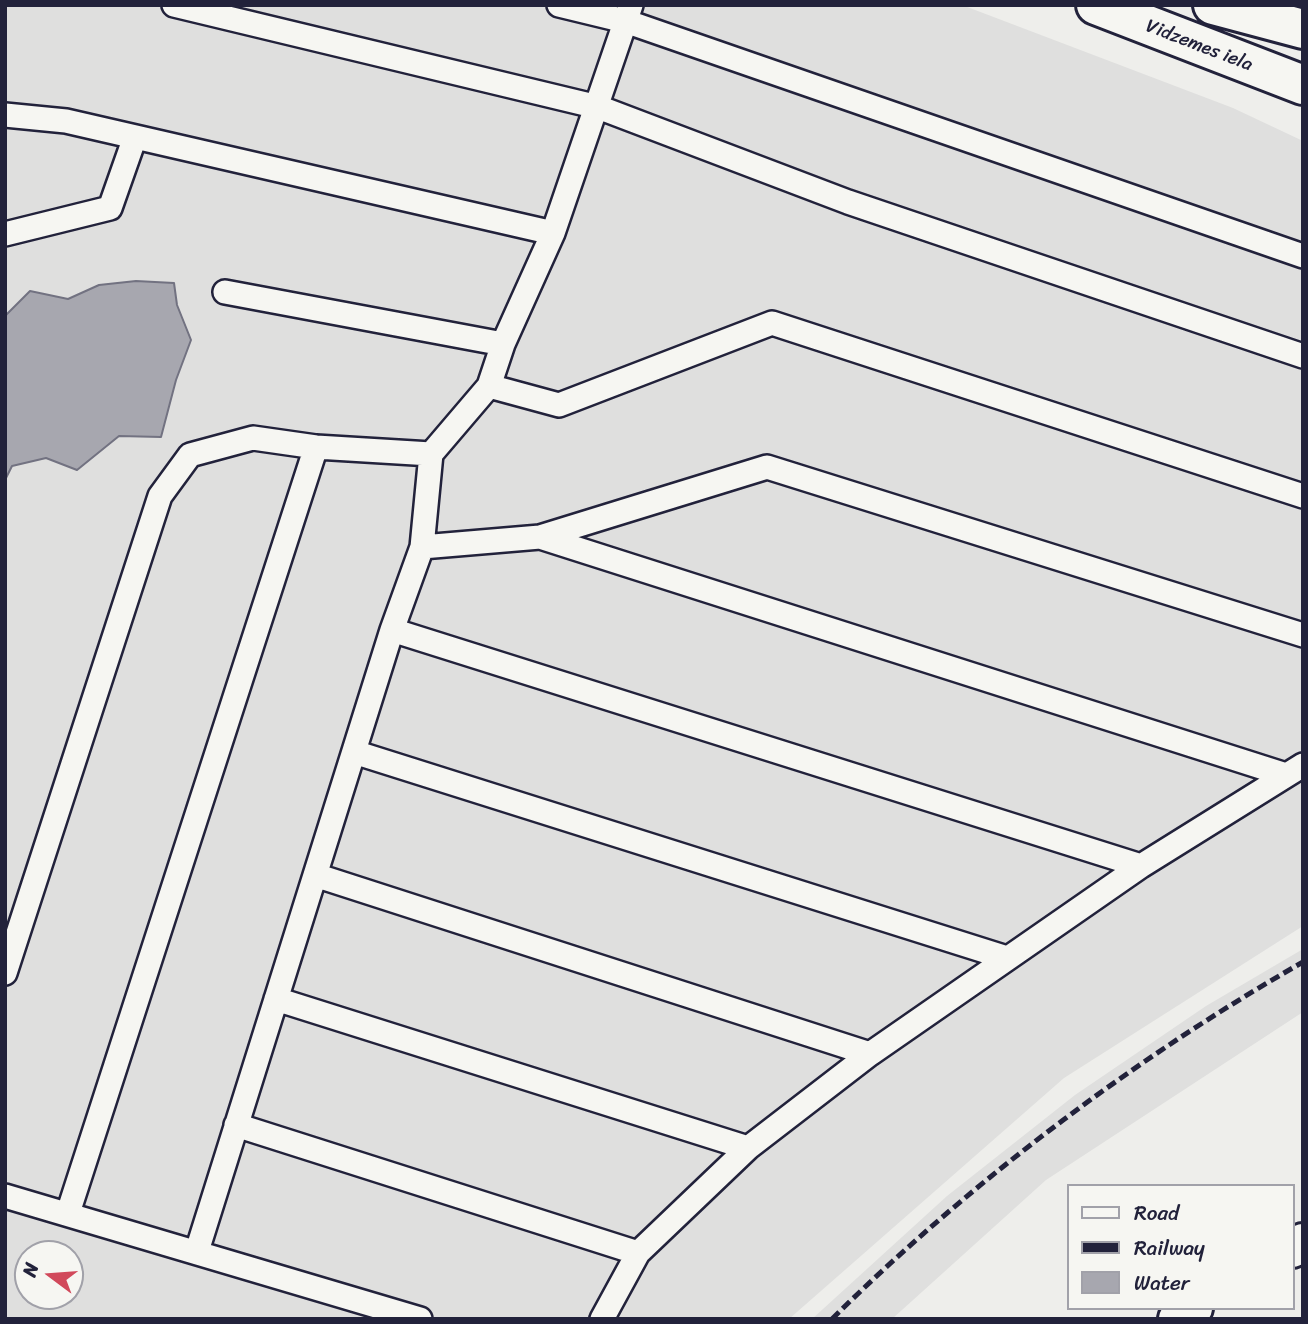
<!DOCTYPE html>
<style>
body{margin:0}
#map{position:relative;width:1308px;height:1324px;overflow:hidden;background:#eeeeeb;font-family:Sriracha,sans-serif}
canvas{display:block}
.frame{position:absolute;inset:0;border:7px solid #22223b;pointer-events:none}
.legend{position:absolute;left:1067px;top:1184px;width:228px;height:126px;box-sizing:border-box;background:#f6f6f2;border:2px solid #a1a1a9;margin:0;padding:9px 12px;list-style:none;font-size:21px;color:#22223b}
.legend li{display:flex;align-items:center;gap:14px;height:35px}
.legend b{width:35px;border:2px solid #a1a1a9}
.north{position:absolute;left:14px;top:1240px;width:70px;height:70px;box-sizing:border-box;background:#f6f6f2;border:2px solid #a1a1a9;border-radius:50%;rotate:286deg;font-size:19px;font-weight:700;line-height:28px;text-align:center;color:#22223b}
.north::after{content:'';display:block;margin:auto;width:24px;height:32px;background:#d1495b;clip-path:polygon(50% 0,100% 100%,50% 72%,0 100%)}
</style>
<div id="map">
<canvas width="1308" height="1324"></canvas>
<div class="frame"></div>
<ul class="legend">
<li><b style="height:9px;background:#f6f6f2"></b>Road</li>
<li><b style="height:9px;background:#22223b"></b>Railway</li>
<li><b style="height:19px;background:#a7a7af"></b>Water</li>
</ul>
<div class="north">N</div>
</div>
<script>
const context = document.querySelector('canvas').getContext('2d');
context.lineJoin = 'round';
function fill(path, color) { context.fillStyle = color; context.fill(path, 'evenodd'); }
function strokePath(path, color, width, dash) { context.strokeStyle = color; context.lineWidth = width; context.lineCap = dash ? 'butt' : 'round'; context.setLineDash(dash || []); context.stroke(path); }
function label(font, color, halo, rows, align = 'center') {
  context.font = font + ' Sriracha,sans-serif'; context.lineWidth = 5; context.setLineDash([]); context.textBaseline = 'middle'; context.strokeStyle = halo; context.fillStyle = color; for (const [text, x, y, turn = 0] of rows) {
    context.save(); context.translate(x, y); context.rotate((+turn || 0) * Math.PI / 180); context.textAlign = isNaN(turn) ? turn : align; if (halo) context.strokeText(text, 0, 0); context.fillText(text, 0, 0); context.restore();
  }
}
fill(new Path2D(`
 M5,5H962L1233,108L1303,141V926L1064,1078L789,1319H5ZM28,1254H70V1296H28Z
 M1303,949V1012L1046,1180L892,1319H812L947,1196L1075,1095L1206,1006Z`), '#dfdfde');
const water = new Path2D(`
 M136,281L174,283L177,305L191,340L176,380L161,437L119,436L77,470L46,458L12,466L5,480V316L30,291L68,299L99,285Z`);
fill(water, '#a7a7af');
strokePath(water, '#727281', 2);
const service = new Path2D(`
 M174,5L598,107L848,202L1303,356
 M559,5L625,21L1303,256
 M5,115L66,121L553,233
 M5,234L110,208L135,137
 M225,292L503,344
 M489,386L559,405L772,323L1303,496
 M540,537L1286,775
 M422,547L540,537L767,467L1303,635
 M392,630L1141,866L1303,765
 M354,752L1007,958
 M315,875L870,1054
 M5,973L160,496L190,455L253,438L316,447L431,454
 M276,999L748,1148
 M236,1125L638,1253
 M5,1196L420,1319
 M68,1213L316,447
 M197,1251L392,630L422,547L431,454L489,386L503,344L553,233L631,5
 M602,1319L638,1253L748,1148L870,1054L1141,866`);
const tertiary = new Path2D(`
 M1096,5L1303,85
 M1213,5L1303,29
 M1292,1248L1303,1243
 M1178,1319L1193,1308`);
strokePath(service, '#22223b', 28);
strokePath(tertiary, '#22223b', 44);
strokePath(service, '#f6f6f2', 23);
strokePath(tertiary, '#f6f6f2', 38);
strokePath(new Path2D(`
 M832,1319C969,1183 1135,1058 1303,962`), '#22223b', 5, [10, 5]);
label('19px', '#22223b', '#f6f6f2', [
 ["Vidzemes iela",1199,46,21]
]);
</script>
